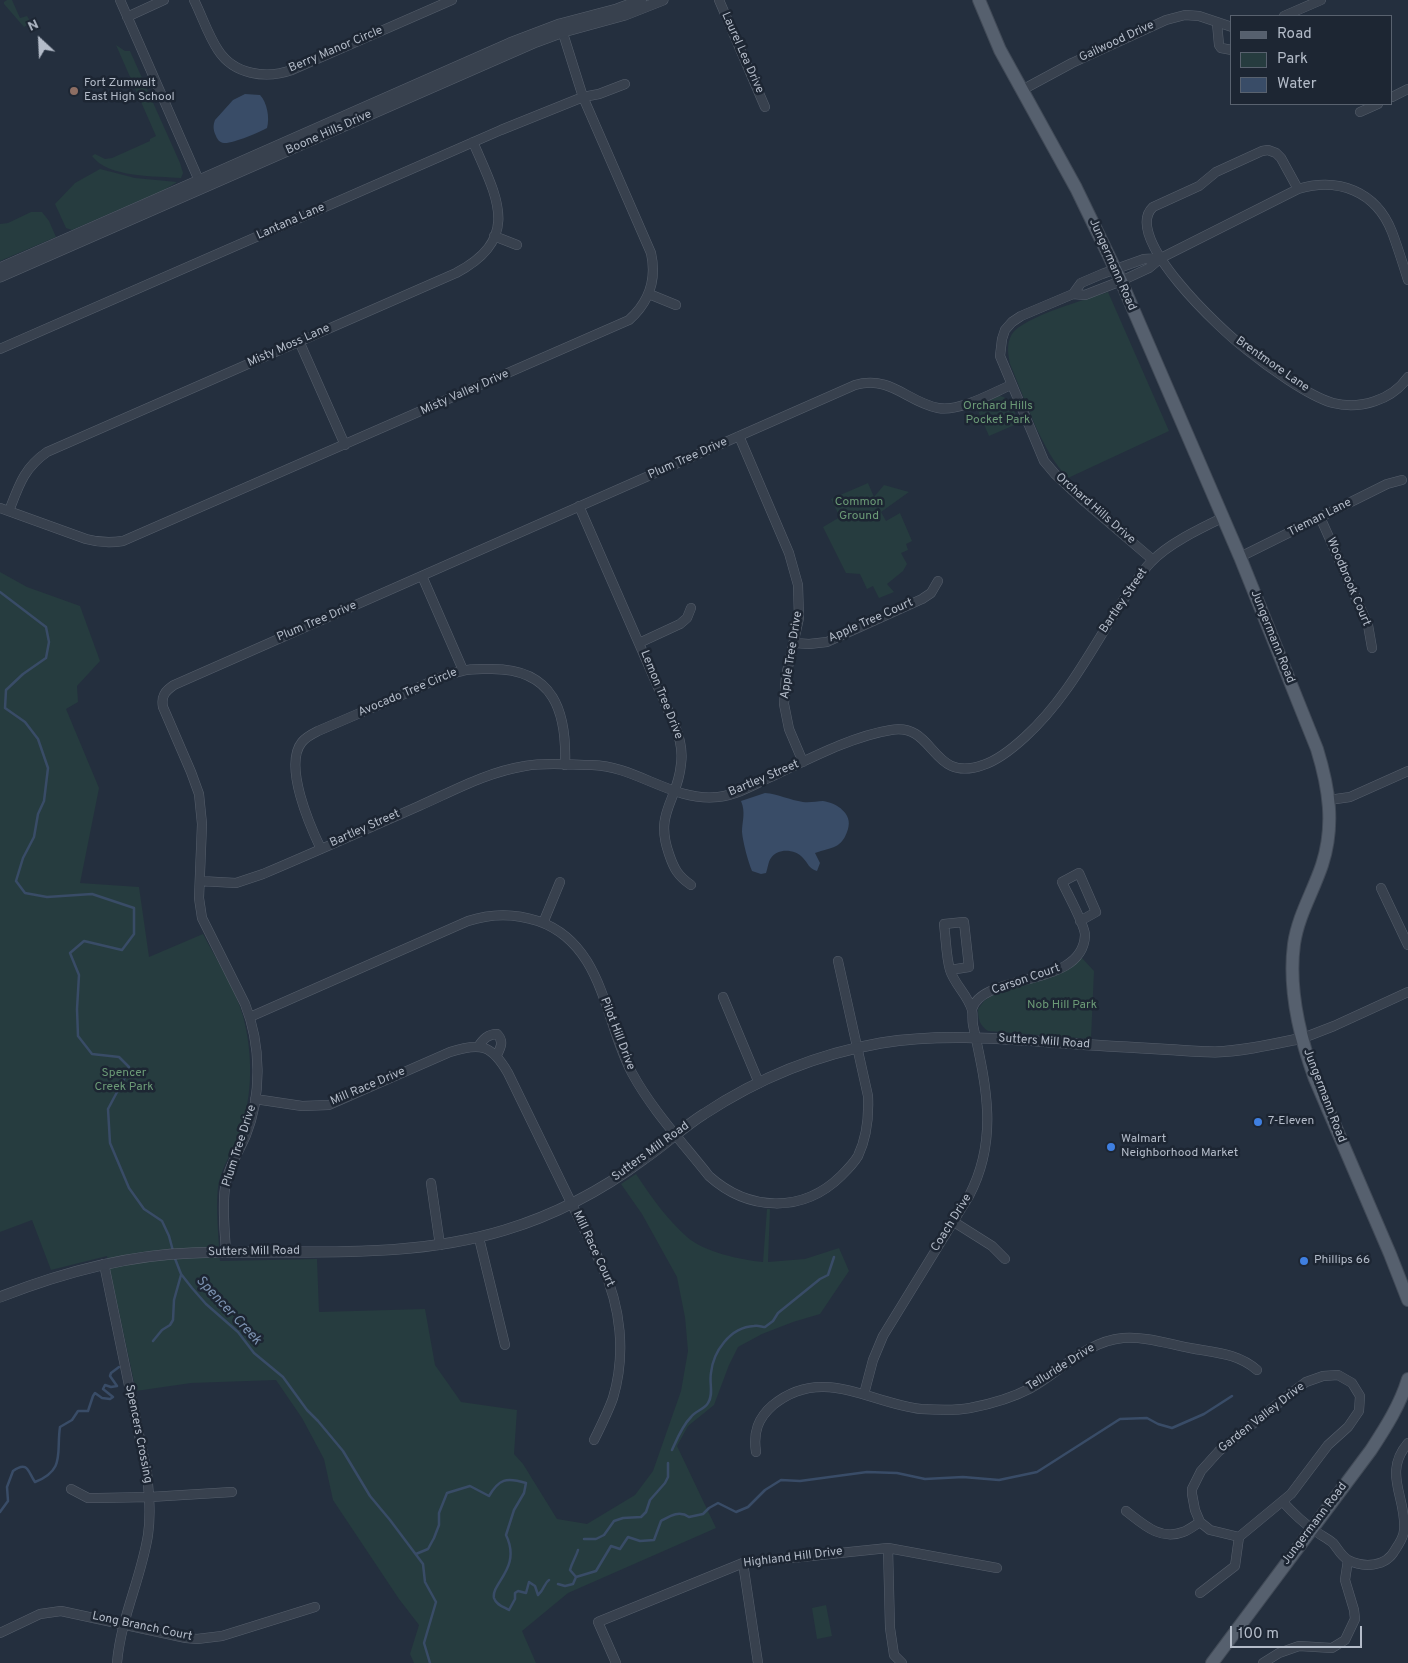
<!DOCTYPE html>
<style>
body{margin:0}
#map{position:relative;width:1408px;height:1663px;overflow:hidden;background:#242f3e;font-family:Overpass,sans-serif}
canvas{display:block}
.legend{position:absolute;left:1230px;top:15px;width:162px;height:90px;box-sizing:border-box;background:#1d2633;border:1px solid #59626f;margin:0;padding:6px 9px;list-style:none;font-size:15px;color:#b4bcc9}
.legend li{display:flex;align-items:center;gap:10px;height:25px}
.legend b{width:25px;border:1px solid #59626f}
.north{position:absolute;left:15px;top:15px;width:50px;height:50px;-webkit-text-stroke:4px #1d2633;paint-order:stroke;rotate:335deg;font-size:14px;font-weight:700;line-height:20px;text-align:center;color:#b4bcc9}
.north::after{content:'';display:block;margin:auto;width:18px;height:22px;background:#b4bcc9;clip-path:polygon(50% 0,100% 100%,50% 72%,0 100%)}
.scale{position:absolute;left:1230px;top:1626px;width:132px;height:22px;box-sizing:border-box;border:2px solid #b4bcc9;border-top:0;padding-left:6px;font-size:15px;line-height:18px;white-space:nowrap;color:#b4bcc9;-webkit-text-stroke:4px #1d2633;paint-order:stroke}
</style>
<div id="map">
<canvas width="1408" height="1663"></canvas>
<ul class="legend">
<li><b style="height:6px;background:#56606e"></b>Road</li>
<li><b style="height:14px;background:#263c3f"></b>Park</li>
<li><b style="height:14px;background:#394c67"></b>Water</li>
</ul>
<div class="north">N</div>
<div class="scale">100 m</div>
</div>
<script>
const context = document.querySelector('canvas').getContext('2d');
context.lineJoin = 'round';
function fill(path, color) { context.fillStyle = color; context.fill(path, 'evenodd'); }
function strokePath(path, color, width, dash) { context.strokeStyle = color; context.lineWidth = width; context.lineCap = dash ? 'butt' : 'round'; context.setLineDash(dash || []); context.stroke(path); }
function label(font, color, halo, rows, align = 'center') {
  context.font = font + ' Overpass,sans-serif'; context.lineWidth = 5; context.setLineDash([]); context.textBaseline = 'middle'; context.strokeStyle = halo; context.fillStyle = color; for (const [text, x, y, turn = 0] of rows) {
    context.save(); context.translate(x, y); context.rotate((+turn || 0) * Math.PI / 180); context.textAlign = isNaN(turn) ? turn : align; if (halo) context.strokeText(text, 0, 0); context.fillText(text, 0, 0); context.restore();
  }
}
fill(new Path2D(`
 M7,0H12L20,18L27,16L30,21L29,24L24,27L4,4V2Z
 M116,45L125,51H130L180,163L183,173L181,178C156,176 108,178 92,156L95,154L105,159L112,158L150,141V139L156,136Z
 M100,169L135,178L177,182L164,190L72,230L66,228L55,204L75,183Z
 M31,212H42L49,221L56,237L0,261V224L8,223Z
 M1108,292L1169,431L1068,478C1042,452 1025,399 1010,364C1008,354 1006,344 1012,334C1023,317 1087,299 1108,292Z
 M999,396C1012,397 1014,412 1019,423L989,436L976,406Z
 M868,483L874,497L884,485L909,492L881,512L886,521L900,513L912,541L906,544L908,550L901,553L907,564L903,571L887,584L894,592L879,598L873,586L867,589L860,574L846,573L823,527L840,517L831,499Z
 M0,572L27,587L80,606L100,661L77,686L78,702L66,709L99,788L80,883L139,887L149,957L203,934C217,961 235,988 243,1016C253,1053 253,1096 240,1132C234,1148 225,1162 220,1178C214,1197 219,1239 220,1261L317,1259L319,1312L425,1309L435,1365L461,1402L517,1410L514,1454L523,1464L557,1519L587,1524L635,1495L653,1471L681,1391L688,1351L685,1317L677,1277L642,1214L621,1184L636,1174C651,1197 667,1219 687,1237C704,1252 741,1260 763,1262L767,1209H770L768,1262L805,1259L839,1248L849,1271L820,1314L793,1322L762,1334L738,1347L729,1365L714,1405L688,1426L677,1446L716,1528L568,1593L522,1631L536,1663H414L410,1654L419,1625L399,1599L333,1500L324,1459L302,1418L276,1380L191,1383L136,1391L107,1256L51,1270L32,1220L0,1232Z
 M1081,957L1094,971L1091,1039L988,1031C980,1026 978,1019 978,1009L984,1001L994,994L1057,975L1071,967Z
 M826,1605L832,1636L817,1639L812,1608Z`), '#263c3f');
fill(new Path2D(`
 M245,94L260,95C267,102 270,118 267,128C260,132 232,144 224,143C220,143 217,139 216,136C213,130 213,125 215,120L233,100Z
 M765,793C778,794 790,800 803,802C810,803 817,801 823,801C837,803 853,814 848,829C842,849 832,847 815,853L820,863L817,871C809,869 808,863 803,858C795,849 778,848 771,858C768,862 768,868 766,873L761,874L752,871C748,861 743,843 742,832C742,821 746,813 741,801Z`), '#394c67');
strokePath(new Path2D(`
 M0,592L46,627L49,642L46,658L23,674L6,690L5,708L25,722L38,739L48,768L44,801L38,814L34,837L23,858L16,881L25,893L47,897L92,894L134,908V934L122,950L84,941L70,953L79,975L77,1009L78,1036L92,1054L119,1057L129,1067L124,1079L108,1109L110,1143L129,1188L144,1209L162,1221L169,1236L173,1251
 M174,1256L181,1274L192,1288L206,1304L238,1332L254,1353L283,1377L307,1410L318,1421L343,1451L370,1496L390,1520L423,1564L425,1582L436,1602L424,1643L430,1663
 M153,1341L162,1330L170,1325L173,1320L174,1300L181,1275
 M672,1450C677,1439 682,1426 691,1417C695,1411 705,1409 708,1403C714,1394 709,1383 711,1373C713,1352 730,1327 754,1326C758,1325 762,1327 765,1327L773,1321L778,1313L820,1279L828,1275L834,1257
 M0,1512L8,1501L7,1487L13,1471C28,1460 28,1472 35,1482C66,1470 56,1452 60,1427L72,1420L78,1411H88L93,1396L95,1393L102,1398L110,1399L113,1397L103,1389L105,1385L111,1387L117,1386L110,1376L111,1373L119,1367
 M584,1539H596L604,1535L614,1521L623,1518L641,1517L646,1512L650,1500L665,1483L668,1477V1463
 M416,1554L428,1549L434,1538L439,1525V1513L447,1493L470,1486L489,1496C499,1479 506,1477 526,1483L524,1493L514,1510L506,1535C522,1568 491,1583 494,1598C496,1605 504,1607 509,1610L515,1599V1593L518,1591L526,1593L529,1582L535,1586L538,1595C545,1589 544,1583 549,1580
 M576,1577L570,1570C572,1562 576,1557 578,1550
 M558,1584L565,1586L573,1584L576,1577L596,1571L611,1546L620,1549L628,1537L640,1541L654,1540L661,1521C670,1516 679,1510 689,1517L703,1514L709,1508L718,1503L736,1512L748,1507L765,1490L781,1480L800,1481L867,1472L897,1473L925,1479L963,1477L999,1480L1037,1472L1120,1419L1147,1418L1158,1424L1172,1428L1204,1414L1232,1396`), '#394c67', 2.5);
const minor = new Path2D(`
 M120,0L201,185
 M194,0C202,16 208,35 218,50C234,75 266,79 292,70L452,0
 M719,0L765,107
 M1284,16L1321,0
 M127,17L164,0
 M1217,23L1219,45L1221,48L1232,50
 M1022,90L1072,63L1166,20L1185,15L1199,16L1232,27
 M1392,97L1408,89
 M1360,112L1378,104
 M1298,189L1281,158L1276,153L1268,150L1262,151L1216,172L1199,186L1153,207C1121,237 1222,331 1246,349C1267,366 1308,396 1333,403C1360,410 1392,400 1408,377
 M494,236L517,245
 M649,294L676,305
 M1073,294L1081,283L1102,274L1144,259L1161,258
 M299,341L345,445
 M0,349L501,130L583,97L599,94L625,84
 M739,436L789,553L798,585L799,618L786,676L784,704L789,729L803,762
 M579,506L675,726C680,738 683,750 681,764C678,801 654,812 669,854C674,869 678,876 691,885
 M0,508L86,539C100,543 110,543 123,541L629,320C649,302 657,280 651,253L583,97L561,27
 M9,511C19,485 24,468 47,452L456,273C523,238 496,196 473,142
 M1320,517L1368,625L1372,648
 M1240,557L1387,484L1402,480
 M1153,560L1085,502L1055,474L1044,461L1000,356L1002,339L1005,330L1012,322L1021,316L1073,294L1085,295L1121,281L1149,268L1161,258L1298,189C1338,177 1376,191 1392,232C1398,248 1403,264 1408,280
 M422,576L463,670
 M639,643L680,624L687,618L691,608
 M795,643L809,644L827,642L922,599L931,593L938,581
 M1329,800L1350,797L1408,771
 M321,849C310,826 283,765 302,742C306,737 312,734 318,731C348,718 378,705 409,692C426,684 443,675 462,671C472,668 482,669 492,669C554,669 567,712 565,765
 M200,881L236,883L263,874C315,852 367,829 419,806C453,791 487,772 525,766C546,762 571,765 592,765C636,766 673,802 718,797C738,795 757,783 775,775C811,758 853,736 891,730C936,722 930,784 983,765C999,760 1013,748 1025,737C1068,698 1093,646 1124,599C1133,587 1140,573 1151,562C1168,544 1199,529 1222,518
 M1381,888L1408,945
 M543,923L560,882
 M723,997L759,1083
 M972,1009C983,972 1083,989 1085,935C1085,925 1067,893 1062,882L1079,873L1096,912L1080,921
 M250,1017L468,921C492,913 514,913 538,921C604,944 604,1021 632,1073C652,1110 683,1143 709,1176C748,1211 802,1214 841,1176C847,1170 854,1163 858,1156C867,1137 869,1117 868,1096L838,961
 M1303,1038L1334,1026L1408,992
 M478,1047C483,1039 488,1034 497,1034C504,1041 501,1047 497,1055
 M255,1099L302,1106L329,1105L450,1052C481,1042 492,1045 508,1073L602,1266C621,1307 626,1354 613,1398C608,1412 601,1426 594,1440
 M431,1183L440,1245
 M954,1222L992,1246L1005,1259
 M479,1238L505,1345
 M226,1253C225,1232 222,1209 225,1188C227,1169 239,1152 246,1135C262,1095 261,1044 245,1004L202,918L199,898L202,824L199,794L191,772L163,707C161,696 165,691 174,685L855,385C891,375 907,402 938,408C960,412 992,393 1011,385
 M104,1264L147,1473C149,1494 151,1514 148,1535C141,1579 121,1617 117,1663
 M1338,1375L1352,1383L1360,1396L1359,1411L1348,1427L1328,1445L1291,1494L1239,1537L1210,1530L1200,1522L1195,1510L1192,1494V1489L1201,1471L1219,1451L1290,1394L1306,1382L1323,1376Z
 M864,1394L873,1360L883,1336L969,1196C999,1139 986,1085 973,1025C972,1020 973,1015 972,1010C968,995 954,984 950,970C946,956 946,939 944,924L964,922L969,967L950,970
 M756,1452C753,1432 758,1418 773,1405C822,1365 869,1403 921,1409C937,1410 954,1411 970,1408C991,1404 1012,1398 1031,1388C1061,1371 1087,1341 1123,1338C1144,1336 1169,1344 1190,1348C1216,1353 1237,1353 1257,1370
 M71,1489L88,1498H98L150,1497L232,1492
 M1283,1502C1293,1513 1302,1522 1314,1530C1320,1535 1327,1538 1333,1543C1338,1549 1341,1556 1348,1560C1364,1568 1386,1567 1395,1550C1399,1544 1404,1537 1404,1530C1407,1498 1382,1473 1408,1443
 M1126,1511C1143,1524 1160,1541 1183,1532C1189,1530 1195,1525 1200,1522
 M888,1548L890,1628L894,1655L902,1663
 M743,1563L758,1663
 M1200,1593L1235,1566L1239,1537
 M0,1633L40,1614L61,1611L186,1638L197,1639L222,1636L315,1607
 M616,1663L598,1622L743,1563L888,1548L997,1568
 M1263,1663L1279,1653L1299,1646L1332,1648L1345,1640L1355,1619L1354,1610L1345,1580L1348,1560`);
const tertiary = new Path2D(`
 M0,268L510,43L560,24L617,9L641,0
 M0,277L536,42L563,32L625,15L663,0
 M0,1297C61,1273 127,1255 192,1253C296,1249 404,1261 505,1230C555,1215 602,1190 644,1159C665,1145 683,1127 704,1114C757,1079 818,1054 881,1043C937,1034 995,1038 1051,1042C1088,1045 1124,1047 1160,1049C1179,1050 1197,1052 1215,1052C1244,1051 1274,1044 1303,1038`);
const primary = new Path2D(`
 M979,0L1000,50L1076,188L1121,281L1240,557L1317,749C1329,788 1335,825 1322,865C1313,892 1298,916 1294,944C1288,989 1300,1038 1315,1079L1390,1254L1408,1300
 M1212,1663L1371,1450C1386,1427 1400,1405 1408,1379`);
strokePath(minor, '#565f6c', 10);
strokePath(tertiary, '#565f6c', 11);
strokePath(primary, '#414a57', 14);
strokePath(minor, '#38414e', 9);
strokePath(tertiary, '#38414e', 10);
strokePath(primary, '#56606e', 12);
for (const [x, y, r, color] of [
 [74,91,5,"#8d6e63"],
 [1258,1122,5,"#3f7fe0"],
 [1111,1147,5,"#3f7fe0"],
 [1304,1261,5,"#3f7fe0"]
]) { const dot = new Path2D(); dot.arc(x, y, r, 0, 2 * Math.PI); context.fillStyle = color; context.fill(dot); strokePath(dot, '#1d2633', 2); }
label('12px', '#b4bcc9', '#1d2633', [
 ["Gailwood Drive",1117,42,-25],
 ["Berry Manor Circle",336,50,-23],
 ["Laurel Lea Drive",742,53,66],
 ["Boone Hills Drive",329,133,-24],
 ["Lantana Lane",291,222,-24],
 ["Jungermann Road",1112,265,66],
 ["Misty Moss Lane",289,346,-24],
 ["Brentmore Lane",1272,365,35],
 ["Misty Valley Drive",465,393,-24],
 ["Plum Tree Drive",688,459,-24],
 ["Orchard Hills Drive",1095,509,41],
 ["Tieman Lane",1320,518,-27],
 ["Woodbrook Court",1348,582,67],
 ["Bartley Street",1124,601,-56],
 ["Apple Tree Court",871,621,-24],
 ["Plum Tree Drive",317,622,-23],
 ["Jungermann Road",1272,637,68],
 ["Apple Tree Drive",792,655,-81],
 ["Avocado Tree Circle",408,693,-23],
 ["Lemon Tree Drive",661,695,68],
 ["Bartley Street",764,779,-23],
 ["Bartley Street",365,829,-24],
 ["Carson Court",1026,980,-19],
 ["Pilot Hill Drive",617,1034,69],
 ["Sutters Mill Road",1044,1042,4],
 ["Mill Race Drive",368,1087,-23],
 ["Jungermann Road",1324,1096,69],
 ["Plum Tree Drive",240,1146,-72],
 ["Sutters Mill Road",651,1152,-36],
 ["Coach Drive",952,1223,-58],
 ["Mill Race Court",593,1249,65],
 ["Sutters Mill Road",254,1252,-1],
 ["Telluride Drive",1061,1368,-32],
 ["Garden Valley Drive",1262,1418,-38],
 ["Spencers Crossing",138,1434,79],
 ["Jungermann Road",1315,1524,-53],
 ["Highland Hill Drive",793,1558,-7],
 ["Long Branch Court",142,1627,12]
]);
label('12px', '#b4bcc9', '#1d2633', [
 ["Fort Zumwalt",84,84],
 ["East High School",84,98],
 ["7-Eleven",1268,1122],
 ["Walmart",1121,1140],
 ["Neighborhood Market",1121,1154],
 ["Phillips 66",1314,1261]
], 'left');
label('12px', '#6b9a76', '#1d2633', [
 ["Orchard Hills",998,407],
 ["Pocket Park",998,421],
 ["Common",859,503],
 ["Ground",859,517],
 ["Nob Hill Park",1062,1006],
 ["Spencer",124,1074],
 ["Creek Park",124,1088]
]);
label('italic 14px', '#7c92b1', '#1d2633', [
 ["Spencer Creek",228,1311,47]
]);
</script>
